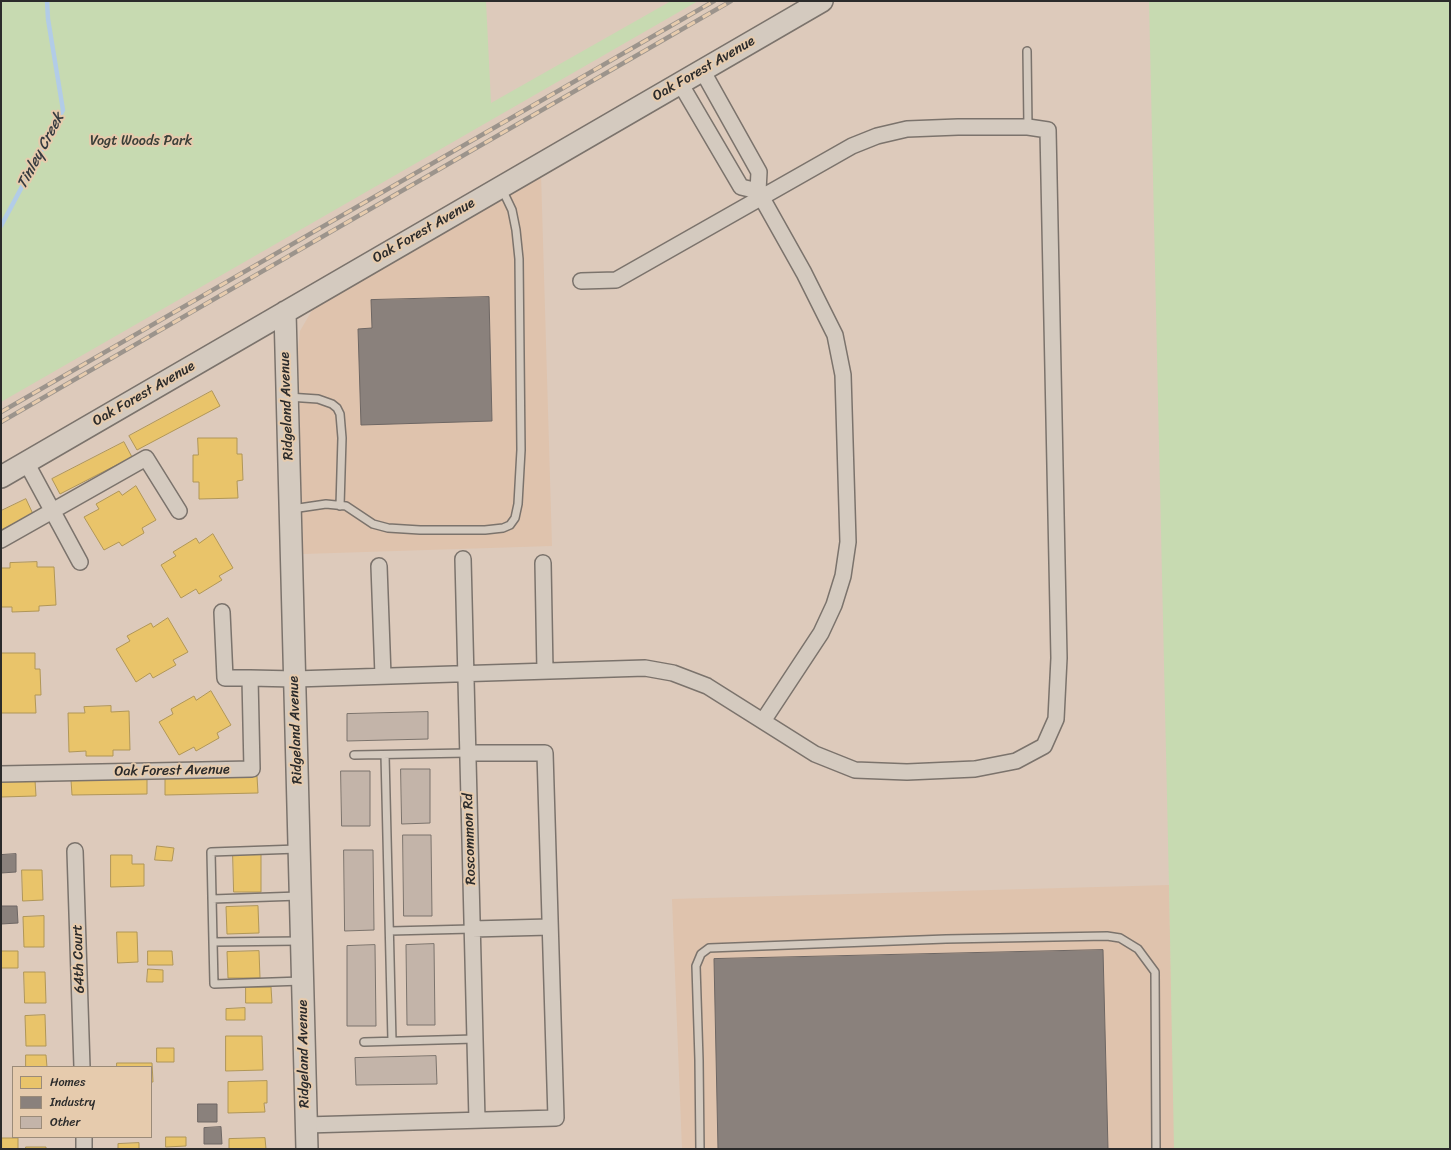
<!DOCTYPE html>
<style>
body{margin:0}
#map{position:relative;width:1451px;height:1150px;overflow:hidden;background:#ddcabb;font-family:Sriracha,sans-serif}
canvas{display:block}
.frame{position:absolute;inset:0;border:2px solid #2b2b2b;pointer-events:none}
.legend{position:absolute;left:12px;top:1066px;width:140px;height:72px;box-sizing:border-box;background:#e6cbad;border:1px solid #9b8b79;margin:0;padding:5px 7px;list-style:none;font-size:12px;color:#2b2b2b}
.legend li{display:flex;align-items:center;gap:8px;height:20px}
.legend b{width:20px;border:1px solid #9b8b79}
</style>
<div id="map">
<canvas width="1451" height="1150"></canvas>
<div class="frame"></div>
<ul class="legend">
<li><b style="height:11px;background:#e9c46a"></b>Homes</li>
<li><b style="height:11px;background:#8a817c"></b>Industry</li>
<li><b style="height:11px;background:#c3b4a9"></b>Other</li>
</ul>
</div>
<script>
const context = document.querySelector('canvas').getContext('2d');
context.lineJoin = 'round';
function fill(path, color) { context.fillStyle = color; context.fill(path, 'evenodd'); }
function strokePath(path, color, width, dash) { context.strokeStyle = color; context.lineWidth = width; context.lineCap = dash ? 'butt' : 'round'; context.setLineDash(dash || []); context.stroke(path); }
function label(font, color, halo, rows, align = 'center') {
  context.font = font + ' Sriracha,sans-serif'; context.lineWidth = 4; context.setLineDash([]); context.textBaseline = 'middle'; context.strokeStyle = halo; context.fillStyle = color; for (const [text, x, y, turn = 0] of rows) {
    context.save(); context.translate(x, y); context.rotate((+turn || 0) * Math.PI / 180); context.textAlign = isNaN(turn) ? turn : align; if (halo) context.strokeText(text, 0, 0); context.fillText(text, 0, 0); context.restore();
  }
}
fill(new Path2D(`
 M541,174L552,546L303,554L298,349L300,331L314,307Z
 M1169,885L1175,1149H682L672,899Z`), '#dfc3ad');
fill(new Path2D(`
 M1,1H486L491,103L671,1H698L1,402Z
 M1149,1H1450V1149H1174L1169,885Z`), '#c7dab1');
const homes = new Path2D(`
 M212,391L220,406L137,450L129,436Z
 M198,438H237V454H242L243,480L237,481L238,498L199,499V482H193V455H198Z
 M124,442L132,457L60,494L52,479Z
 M136,486L156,520L142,528L144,533L122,546L119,542L104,550L84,517L99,509L96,504L119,491L122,495Z
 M26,499L33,514L1,530V511Z
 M213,534L233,568L219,576L222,580L199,594L196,589L181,598L161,565L176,556L173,552L196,538L199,543Z
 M37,562V567H54L56,605L39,606V611L12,612V607H1V568H10V563Z
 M168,618L188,652L173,660L176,665L153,678L150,673L136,682L116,649L130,641L127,636L151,623L153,627Z
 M1,653H35V669H40L41,695H35L36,713H1Z
 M211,691L231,725L217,733L219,738L196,751L194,747L179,755L159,722L173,714L171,709L194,696L196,700Z
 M111,706V712L129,711L130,750H113V756H86V751L69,752L68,713H85L84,707Z
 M257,776L258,793L165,795V778Z
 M147,779V794L72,795L71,780Z
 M35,780L36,796L1,797V781Z
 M157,846L174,848L172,861L155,860Z
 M233,854H261V892H234Z
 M111,855H132V864H144V886L111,887Z
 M22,870H42L43,900L23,901Z
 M258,906L259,933L227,934L226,907Z
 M44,916V947H24L23,917Z
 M117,932H137L138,962L118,963Z
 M1,951H18V968H1Z
 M148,951H172L173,965H148Z
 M259,951L260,978H228L227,952Z
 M148,969L163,970V982H147Z
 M24,972H45L46,1003H25Z
 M246,987H271L272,1003H246Z
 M245,1008V1020H226V1009Z
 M45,1015L46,1046H26L25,1016Z
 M226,1036H262L263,1070L226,1071Z
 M157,1048H174V1062H157Z
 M26,1055H46L47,1067H26Z
 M117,1063H152L153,1082H151V1067H117Z
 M267,1081V1103H264L265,1112L228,1113V1082Z
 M166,1137H186V1146L166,1147Z
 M2,1138H18V1149H2Z
 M265,1138L266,1149H229V1139Z
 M139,1143V1149H118V1144Z
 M26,1147H46V1149H26Z`);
fill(homes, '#e9c46a');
strokePath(homes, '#b09657', 1);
const industry = new Path2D(`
 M489,297L492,421L361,425L358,329L372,328L371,300Z
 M16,854V872L1,873V855Z
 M1,906H17L18,923L1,924Z
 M1103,950L1108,1149H718L714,959Z
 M198,1104H217V1122H198Z
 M221,1127L222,1144H204V1128Z`);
fill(industry, '#8a817c');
strokePath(industry, '#6e6764', 1);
strokePath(new Path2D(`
 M1,226L63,110L48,19L47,1`), '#b2cce7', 4.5);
const building = new Path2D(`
 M428,712V739L347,741V714Z
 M401,769H430V823L402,824Z
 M341,771H370V826H342Z
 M403,835H431L432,916H404Z
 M344,850H373L374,930L345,931Z
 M434,944L435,1025H407L406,945Z
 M375,945L376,1026H347V946Z
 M436,1056L437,1084L356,1085L355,1058Z`);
fill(building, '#c3b4a9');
strokePath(building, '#7b736c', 1);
const lane = new Path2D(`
 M1027,51L1028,127
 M288,397L318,399L332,404L337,408L340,414L342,438L340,506
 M292,509L326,504L346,506L373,524L388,528L420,530H485L503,528L510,525L515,518L518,504L521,450L519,259L516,230L512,210L502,189
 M354,755L468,753
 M385,755L392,1041
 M298,849L211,852L213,942L299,941
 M212,899L299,896
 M390,931L472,929
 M213,942L214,984L302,981
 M364,1042L475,1039
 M700,1149L699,1060L696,966L701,954L709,948L946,939L1107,936L1120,938L1138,949L1155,972L1156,1149`);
const street = new Path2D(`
 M702,70L759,172L758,191L804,273L835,335L843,375L848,542L843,576L834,605L821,633L763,721
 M680,83L741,187L758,191
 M26,462L80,562
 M1,540L146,458L179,511
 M463,559L477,1120
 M543,563L545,671
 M379,566L383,676
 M222,612L225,678H250
 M1,774L252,769L250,678L295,679L645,668L673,673L707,686L815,754L855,770L907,772L975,769L1016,761L1044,746L1056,719L1059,658L1048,130L1028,127H958L907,129L877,136L852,146L616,280L581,281
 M75,851L82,1067
 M472,929L550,927
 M306,1125L556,1118L545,753H468
 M84,1137V1149`);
const secondary = new Path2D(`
 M285,312L307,1149
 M1,477L822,1`);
strokePath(lane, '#7b736c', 10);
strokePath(street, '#7b736c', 18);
strokePath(secondary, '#7b736c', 24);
strokePath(lane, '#d4cabf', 7);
strokePath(street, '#d4cabf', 15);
strokePath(secondary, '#d4cabf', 21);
const rail = new Path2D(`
 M1,412L714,1
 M1,422L731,1`);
strokePath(rail, '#9c948c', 4.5);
strokePath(rail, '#e6cbad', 3, [9]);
label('14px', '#2b2b2b', '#e6cbad', [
 ["Oak Forest Avenue",704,69,-30],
 ["Oak Forest Avenue",424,231,-30],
 ["Oak Forest Avenue",144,394,-30],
 ["Ridgeland Avenue",287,406,-92],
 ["Ridgeland Avenue",296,730,-92],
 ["Oak Forest Avenue",172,771,-1],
 ["Roscommon Rd",470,839,-92],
 ["64th Court",79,959,-92],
 ["Ridgeland Avenue",304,1054,-91]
]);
label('14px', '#393e38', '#e6cbad', [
 ["Vogt Woods Park",141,141]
]);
label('italic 15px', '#373b40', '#e6cbad', [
 ["Tinley Creek",41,151,-62]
]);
</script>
